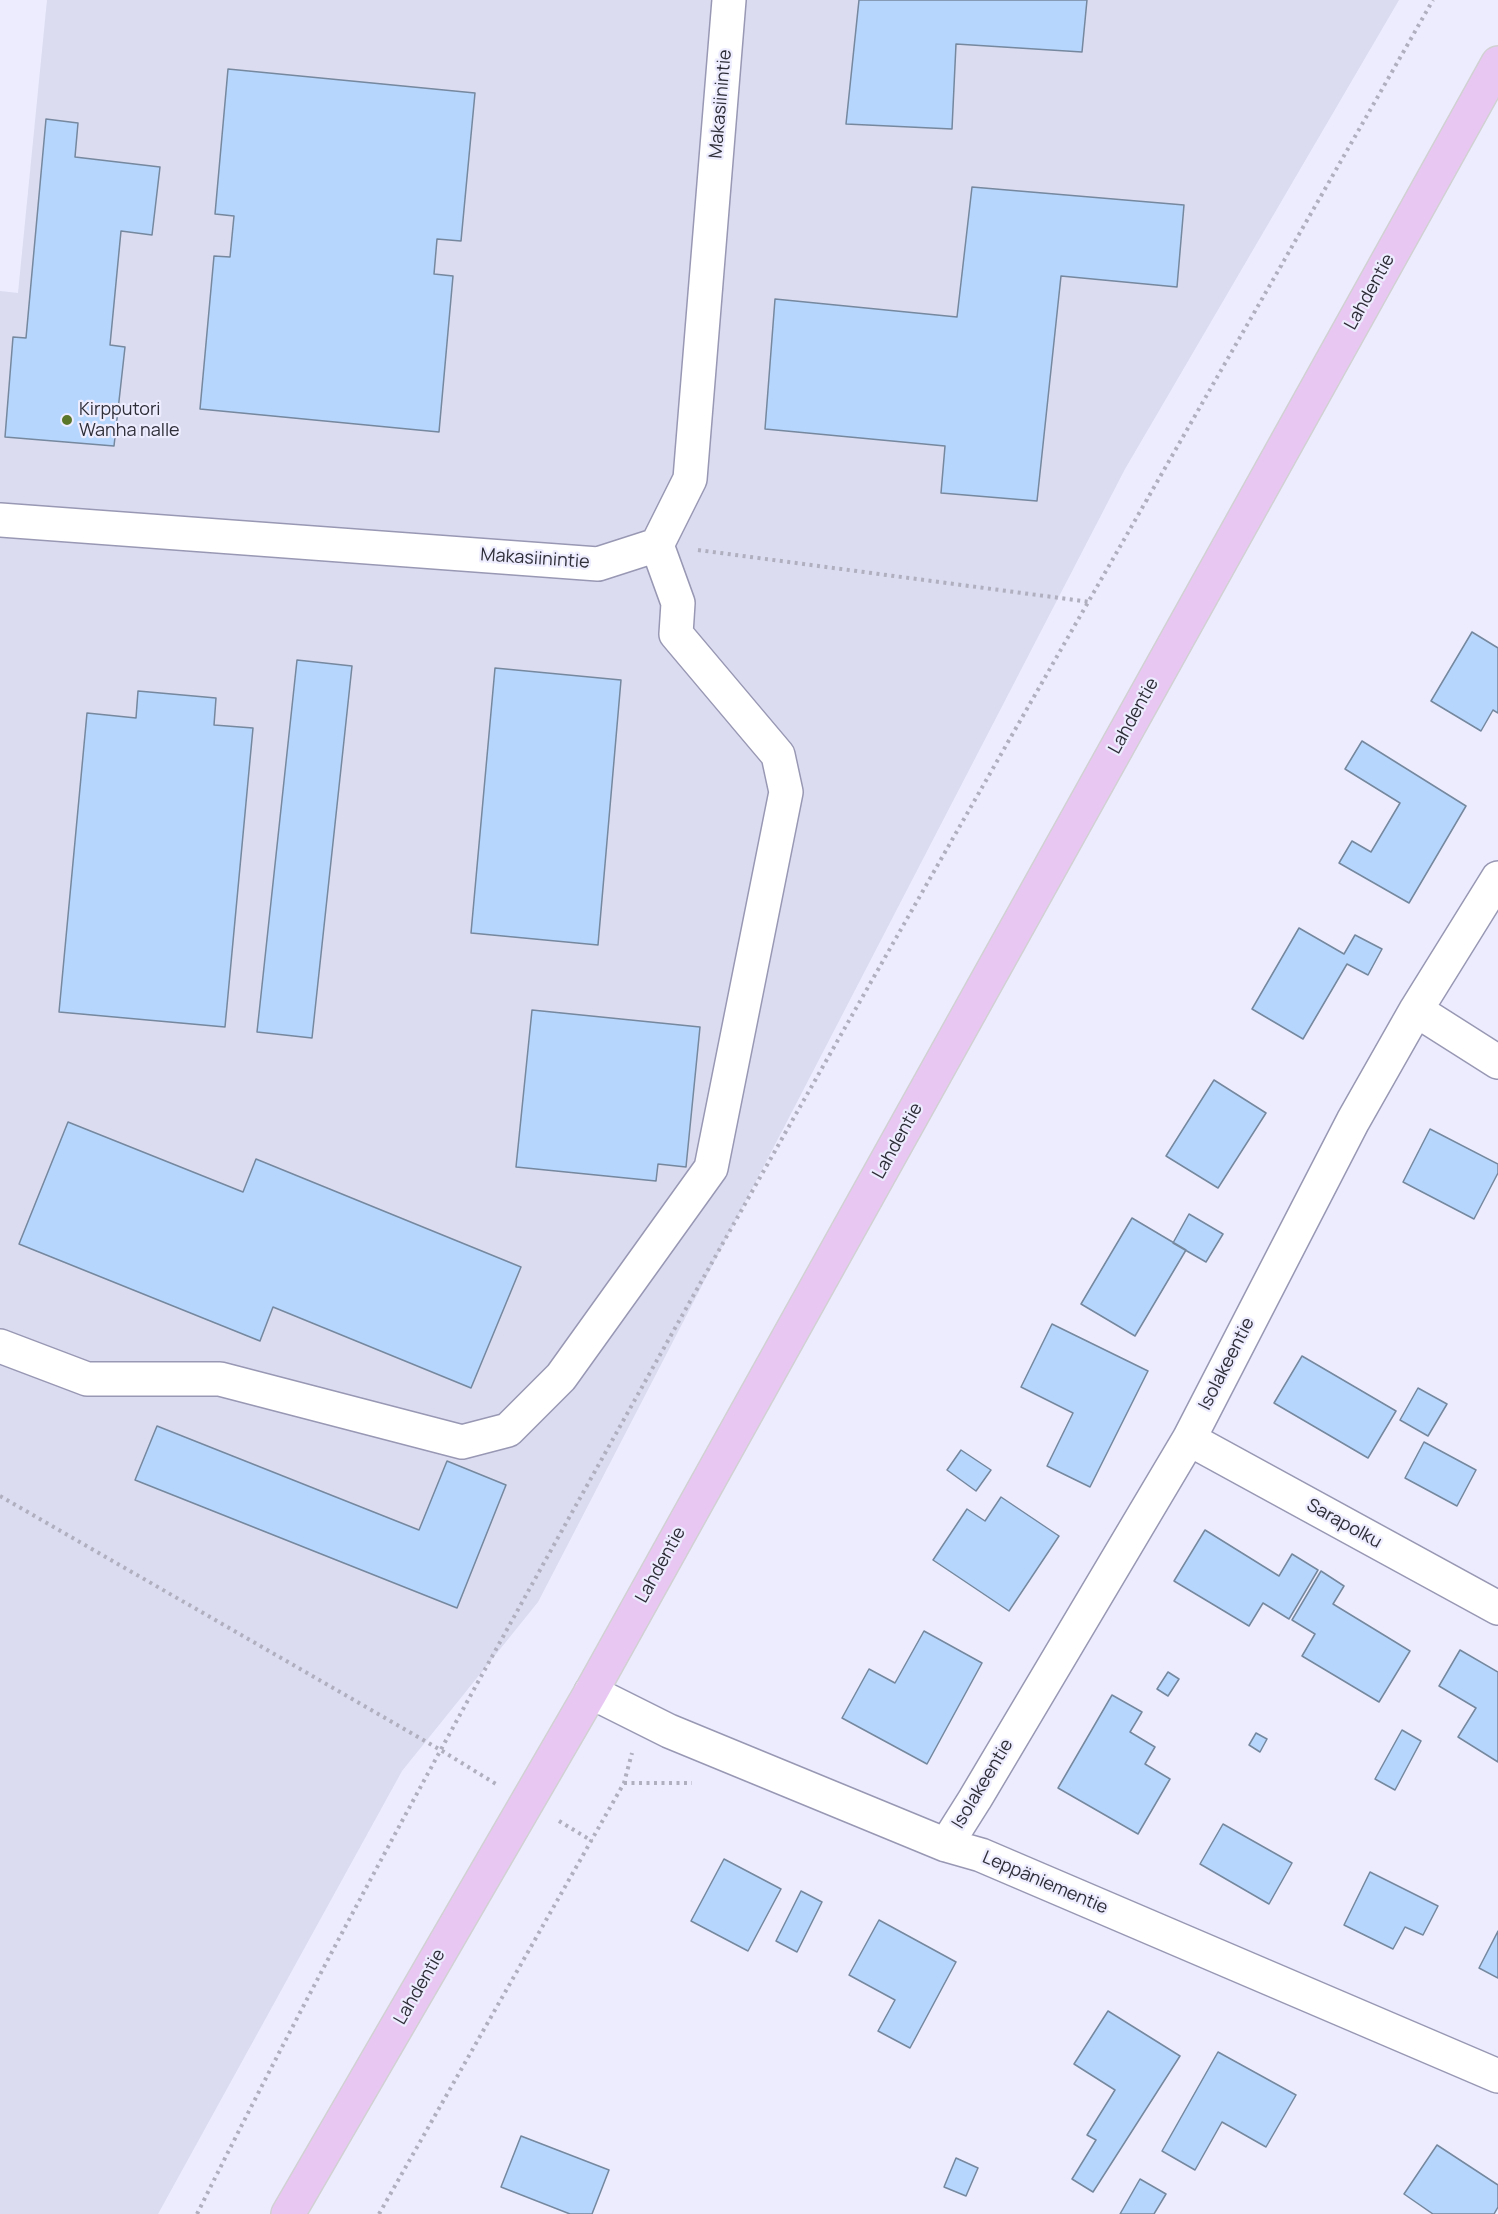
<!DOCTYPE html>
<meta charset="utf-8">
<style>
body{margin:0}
canvas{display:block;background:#ececfe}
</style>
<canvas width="1498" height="2214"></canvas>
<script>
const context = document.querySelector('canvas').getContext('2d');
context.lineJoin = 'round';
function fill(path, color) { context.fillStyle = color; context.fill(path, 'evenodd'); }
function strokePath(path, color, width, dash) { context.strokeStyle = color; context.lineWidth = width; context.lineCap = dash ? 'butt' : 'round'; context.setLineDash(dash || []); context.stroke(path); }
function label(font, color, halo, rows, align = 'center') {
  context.font = font + ' Manrope,sans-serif'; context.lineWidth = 4.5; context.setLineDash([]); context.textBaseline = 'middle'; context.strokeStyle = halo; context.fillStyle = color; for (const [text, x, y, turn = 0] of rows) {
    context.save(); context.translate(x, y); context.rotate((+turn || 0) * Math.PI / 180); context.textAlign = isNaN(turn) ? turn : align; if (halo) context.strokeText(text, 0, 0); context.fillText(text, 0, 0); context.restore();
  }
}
fill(new Path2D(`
 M47,0H1399L1125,469L538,1602L402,1771L158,2214H0V291L18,293Z`), '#dcdcf1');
const building = new Path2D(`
 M859,0H1087L1082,52L956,44L952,129L846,124Z
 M228,69L475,93L461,241L437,239L434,274L453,276L439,432L200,409L214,256L230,257L234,216L215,214Z
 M46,119L78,123L75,157L160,167L152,235L121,231L110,345L125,347L114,446L5,437L13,337L26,338Z
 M972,187L1184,205L1177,287L1061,276L1037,501L941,493L945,446L765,429L775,299L957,317Z
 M1472,632L1498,648V713L1493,710L1481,731L1431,701Z
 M297,660L352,666L312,1038L257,1032Z
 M495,668L621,680L598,945L471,933Z
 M138,691L216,698L214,725L253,728L225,1027L59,1012L87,713L136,718Z
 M1362,741L1466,806L1409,903L1339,863L1352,841L1371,852L1400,803L1345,769Z
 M1299,928L1344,954L1355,935L1382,949L1368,975L1347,964L1303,1039L1252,1009Z
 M532,1010L700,1027L686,1167L658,1164L656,1181L516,1167Z
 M1214,1080L1266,1113L1218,1188L1166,1156Z
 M68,1122L243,1192L256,1159L521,1267L471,1388L273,1307L260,1341L19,1244Z
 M1430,1129L1498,1164V1173L1474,1219L1403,1182Z
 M1189,1214L1223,1234L1206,1262L1173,1243Z
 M1132,1218L1186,1250L1135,1336L1081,1304Z
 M1052,1324L1148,1371L1090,1487L1047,1466L1073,1413L1021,1387Z
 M1302,1356L1396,1411L1368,1458L1274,1403Z
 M1418,1388L1447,1404L1428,1436L1400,1420Z
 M157,1426L419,1530L447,1461L506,1485L457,1608L135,1480Z
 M1424,1442L1476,1470L1457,1506L1405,1478Z
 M961,1450L991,1470L976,1491L947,1470Z
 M1001,1497L1059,1536L1009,1611L933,1560L967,1509L985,1521Z
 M1205,1530L1279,1576L1292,1554L1318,1570L1289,1619L1263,1603L1249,1626L1174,1581Z
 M1321,1571L1344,1586L1333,1604L1410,1651L1379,1702L1302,1656L1315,1634L1292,1620Z
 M924,1631L982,1663L927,1764L842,1718L869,1669L895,1683Z
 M1460,1650L1498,1672V1762L1458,1737L1476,1708L1439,1686Z
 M1168,1672L1179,1679L1168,1696L1157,1689Z
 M1112,1695L1142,1712L1130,1732L1155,1747L1145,1764L1170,1779L1138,1834L1058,1788Z
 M1402,1730L1421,1741L1395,1790L1375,1779Z
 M1256,1733L1267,1739L1260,1752L1249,1745Z
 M1223,1824L1292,1863L1269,1904L1200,1864Z
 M724,1859L781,1889L748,1951L691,1921Z
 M1370,1872L1438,1906L1423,1935L1405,1927L1393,1949L1344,1925Z
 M801,1891L822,1902L797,1952L776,1941Z
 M879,1920L956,1962L910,2048L878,2031L895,2000L849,1975Z
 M1498,1931V1978L1479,1968Z
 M1108,2011L1180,2056L1093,2192L1072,2179L1096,2140L1087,2135L1115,2090L1074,2064Z
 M1218,2052L1296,2095L1266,2147L1222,2122L1195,2170L1162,2151Z
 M521,2136L609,2170L592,2214H570L501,2187Z
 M1437,2145L1498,2185V2207L1494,2214H1433L1404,2194Z
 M956,2158L978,2168L966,2196L944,2187Z
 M1140,2179L1166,2194L1154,2214H1120Z`);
fill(building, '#b6d6fe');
strokePath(building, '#75889e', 1.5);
const minor = new Path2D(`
 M0,520L598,564L657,545L690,479L729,0
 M1416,1010L1498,1062
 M0,1346L87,1379H220L462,1442L508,1430L561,1377L711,1168L786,792L778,755L676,634L678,603L657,545
 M1189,1439L1498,1608
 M591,1692L669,1731L946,1845L981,1855L1498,2076
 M946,1845L975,1799L1189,1439L1353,1121L1416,1010L1498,878`);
const major = new Path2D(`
 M288,2214L591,1692L1498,63`);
strokePath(minor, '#9998b4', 36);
strokePath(major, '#d1d1d3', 36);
strokePath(new Path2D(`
 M698,550L1090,602
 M0,1496L439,1749L496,1784
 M624,1783H692
 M559,1821L592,1841
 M197,2214C341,1925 499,1643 656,1362C912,906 1174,454 1433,0
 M379,2214L624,1783L632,1753`), '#afafbf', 4, [3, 4.5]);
strokePath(minor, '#fff', 33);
strokePath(major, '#e8c8f2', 33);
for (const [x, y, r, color] of [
 [67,420,6,"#5c7629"]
]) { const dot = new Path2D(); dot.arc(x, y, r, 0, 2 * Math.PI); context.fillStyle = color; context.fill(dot); strokePath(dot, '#ececfe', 2); }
label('18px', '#2e2e39', '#ececfe', [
 ["Makasiinintie",721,104,-85],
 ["Lahdentie",1370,292,-61],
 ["Makasiinintie",535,559,4],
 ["Lahdentie",1134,716,-61],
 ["Lahdentie",898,1141,-61],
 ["Isolakeentie",1227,1364,-63],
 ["Sarapolku",1344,1524,29],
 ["Lahdentie",661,1565,-61],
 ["Isolakeentie",983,1784,-59],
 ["Leppäniementie",1045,1883,23],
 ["Lahdentie",420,1987,-60]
]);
label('18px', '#2e2e39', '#ececfe', [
 ["Kirpputori",79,410],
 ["Wanha nalle",79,431]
], 'left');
</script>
